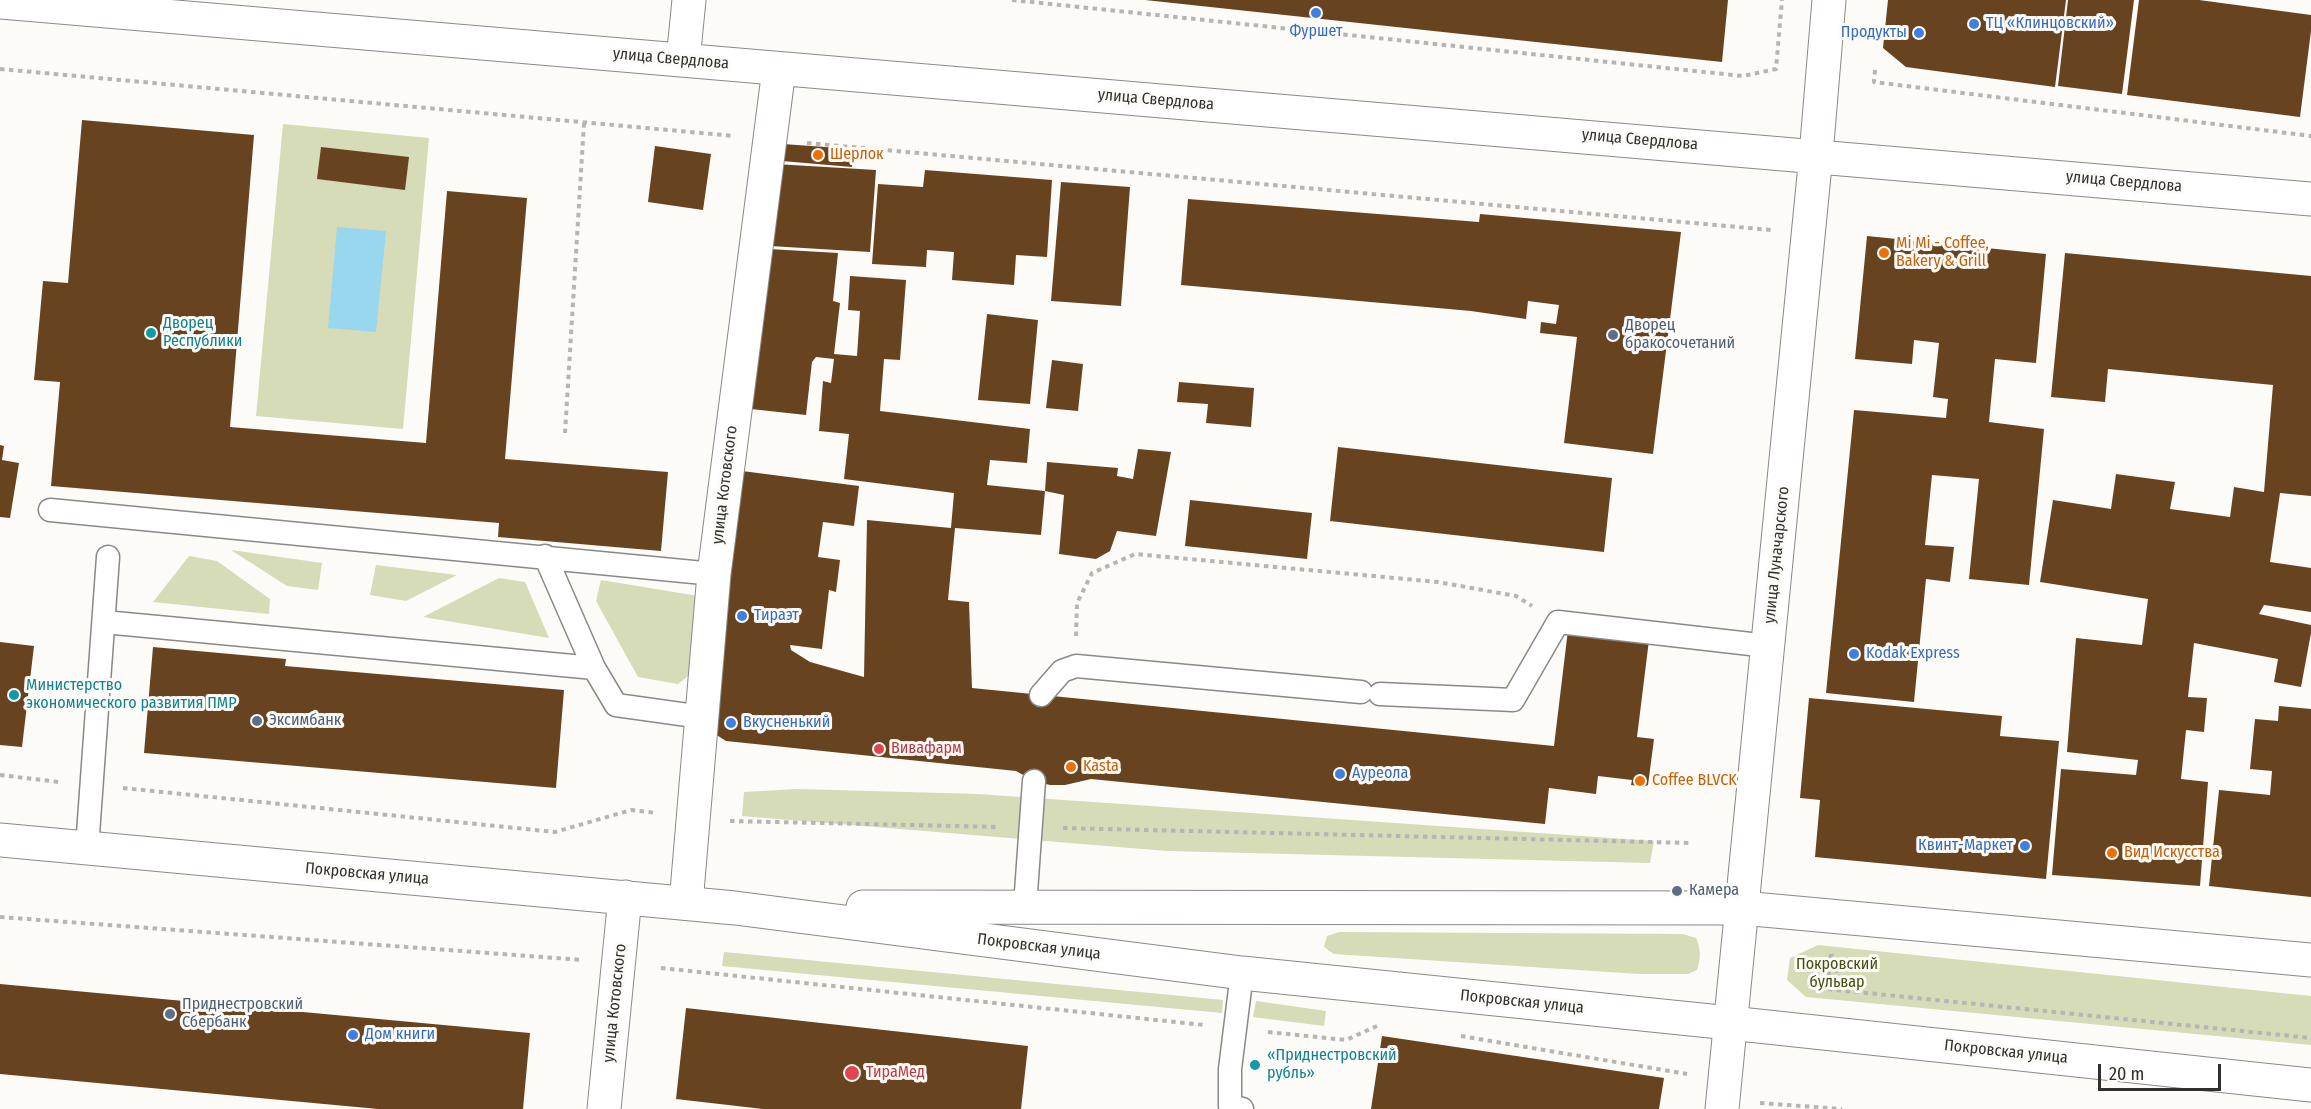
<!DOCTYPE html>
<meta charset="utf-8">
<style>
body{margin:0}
#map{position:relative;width:2311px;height:1109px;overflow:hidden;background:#fdfbf8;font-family:"Fira Sans Condensed",sans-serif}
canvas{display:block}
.scale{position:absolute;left:2098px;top:1064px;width:123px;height:27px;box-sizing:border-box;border:3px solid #31302f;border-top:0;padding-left:8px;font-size:18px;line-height:21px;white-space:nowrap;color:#31302f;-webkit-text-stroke:4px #fdfbf8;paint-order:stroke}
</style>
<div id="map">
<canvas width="2311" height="1109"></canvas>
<div class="scale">20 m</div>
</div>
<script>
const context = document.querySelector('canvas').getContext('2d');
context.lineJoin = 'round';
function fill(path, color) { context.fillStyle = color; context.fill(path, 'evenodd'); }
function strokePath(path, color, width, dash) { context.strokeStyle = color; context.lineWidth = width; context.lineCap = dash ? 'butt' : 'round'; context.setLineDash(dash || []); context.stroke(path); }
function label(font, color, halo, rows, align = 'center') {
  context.font = font + ' "Fira Sans Condensed",sans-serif'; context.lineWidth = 6; context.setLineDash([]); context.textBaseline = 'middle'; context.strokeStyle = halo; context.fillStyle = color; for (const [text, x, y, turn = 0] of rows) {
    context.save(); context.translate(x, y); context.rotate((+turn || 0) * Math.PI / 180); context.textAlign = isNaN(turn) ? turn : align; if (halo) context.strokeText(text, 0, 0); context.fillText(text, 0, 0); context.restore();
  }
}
fill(new Path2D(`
 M283,124L429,138L403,429L256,416Z
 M231,550L322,563L318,590L287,586Z
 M189,556L217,561L270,599L269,614L153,602Z
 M376,565L457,575L406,601L370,595Z
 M499,578L525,582L549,638L423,617Z
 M601,580L698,596L693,672L678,684L638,677L596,601Z
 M797,789L978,794L1654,841L1650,863L1167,851L742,816L744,792Z
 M1339,932L1683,934L1696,938C1701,950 1701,958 1697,970L1688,974H1639L1334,954L1324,947L1327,936Z
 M1818,945L2311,996V1045L1806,997L1787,980L1790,958Z
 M724,952L1223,1000L1222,1013L722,966Z
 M1256,1001L1326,1011L1324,1026L1253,1017Z`), '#d6dbb8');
fill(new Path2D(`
 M337,227L386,231L376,332L328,328Z`), '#98d7ed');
fill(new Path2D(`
 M1145,0H1728L1722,62Z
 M1888,0H2066L2055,87L1906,67L1883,48Z
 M2068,0H2134L2122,94L2058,86Z
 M2139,0H2199L2311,15V31L2300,117L2127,95Z
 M82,120L254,135L230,427L426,443L447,191L527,198L505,459L668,472L661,551L498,537L499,523L51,486L60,382L34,380L43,281L68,283Z
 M783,144L853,149L852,167L782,161Z
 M655,146L711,154L703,210L648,202Z
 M321,147L409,157L405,190L317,179Z
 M775,164L876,170L870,252L770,246Z
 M925,170L1052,180L1047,257L1016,255L1014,285L952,280L954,252L927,250L926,267L872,264L878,184L923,187Z
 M1061,182L1130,187L1121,306L1051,301Z
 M1188,199L1479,222L1480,214L1681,232L1653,454L1564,443L1577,337L1540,333L1541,322L1556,324L1559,305L1528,301L1526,319L1471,311L1181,285Z
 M1867,236L2046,254L2036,363L1995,359L1989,422L2044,429L2029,585L1969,579L1979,479L1932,475L1925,545L1954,547L1950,582L1926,579L1914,702L1826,693L1854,410L1946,418L1948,399L1933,397L1939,343L1914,340L1912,364L1855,359Z
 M769,249L838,253L833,301L840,303L834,354L857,356L860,311L848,310L850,276L906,280L900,360L884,359L880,411L1030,429L1027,463L990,460L987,485L1045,491L1047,462L1118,468L1117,476L1133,479L1138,449L1171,452L1156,536L1117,531L1110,551L1096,559L1059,554L1064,495L1045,491L1041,535L955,528L948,600L969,602L972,688L1554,746L1568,630L1649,640L1637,737L1654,739L1648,785L1643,787L1631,785L1632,780L1598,776L1596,794L1549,788L1545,824L1091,779L1065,785H1050L1034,781L1016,771L726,741L715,734L709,724L742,471L859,486L854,526L823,522L818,557L840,560L836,592L829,590L822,649L790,645L791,650L810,662L864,677L867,520L951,528L954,493L844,479L849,434L819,431L823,381L831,383L834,359L816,357L812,362L806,415L751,409Z
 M2065,253L2311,276V496L2280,493L2270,562L2311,568V612L2264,605L2259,614L2311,625V633L2301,687L2274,682L2278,659L2194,643L2188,697L2207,698L2204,732L2186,730L2181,779L2208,782L2200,886L2052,875L2061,769L2136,775L2138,760L2067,752L2076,638L2142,645L2148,599L2040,582L2053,500L2111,509L2116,474L2175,482L2170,509L2230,517L2234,487L2264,492L2273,385L2108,369L2105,402L2051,397Z
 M987,314L1038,320L1030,404L978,400Z
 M1052,360L1083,364L1078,411L1046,408Z
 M1179,382L1254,388L1251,427L1206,423L1208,404L1177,402Z
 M0,445L4,446L2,460L19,463L10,518L0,517Z
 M1338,447L1612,478L1604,552L1330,521Z
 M1190,500L1312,513L1307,559L1185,546Z
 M0,642L34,646L22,747L0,745Z
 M153,647L286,659L285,666L564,690L556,788L144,753Z
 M1809,698L2002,716L2000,736L2059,741L2046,879L1815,857L1820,800L1800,798Z
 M2279,706L2311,709V897L2209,886L2219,790L2270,795L2272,771L2250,769L2255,719L2278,721Z
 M0,984L530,1033L523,1109H378L0,1074Z
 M686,1008L1028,1046L1021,1109H763L676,1099Z
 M1382,1036L1664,1078L1659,1109H1371Z`), '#674320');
const lane = new Path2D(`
 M50,510L714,574
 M545,556L594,668
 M104,622L594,668L616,705L702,717
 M1380,694L1513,700L1558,622L1768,646
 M1041,695L1062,671L1076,666L1361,692
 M87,848L108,557
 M1025,906L1034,781
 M1242,973L1230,1069V1106L1242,1109`);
const street = new Path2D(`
 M0,2L2311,199
 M683,60L689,0
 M686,903L714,574L779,69
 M604,1109L625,897
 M1722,1109L1816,155L1829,0`);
const secondary = new Path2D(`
 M0,840L735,908L1242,973L1730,1023L2311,1085
 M863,907L1742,908L2311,960`);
strokePath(lane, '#8b8987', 25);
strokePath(street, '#8b8987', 35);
strokePath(secondary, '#8b8987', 35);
strokePath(new Path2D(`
 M1012,0L1743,76L1776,69L1782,0
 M0,69L734,136
 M1875,70L1874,82L2311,136
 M807,143L1771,230
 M565,433L584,123
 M1076,636L1077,603L1092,573L1135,554L1438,582L1516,596L1532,606
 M0,775L59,782
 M123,788L555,832L631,810L656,813
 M730,821L999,827
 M1063,828L1691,843
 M0,917L583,960
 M1831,954L1827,989L2311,1038
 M661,968L1204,1025
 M1828,988L1837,975L1832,954
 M1268,1032L1346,1040L1377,1026
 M1461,1036L1687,1074
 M1760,1103L1842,1109`), '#b7b5b3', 4, [4.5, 4.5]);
strokePath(lane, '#fff', 22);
strokePath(street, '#fff', 33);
strokePath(secondary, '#fff', 33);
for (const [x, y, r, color] of [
 [1316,13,6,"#3f7fe0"],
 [1974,24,6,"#3f7fe0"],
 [1919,33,6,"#3f7fe0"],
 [818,155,6,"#e8710a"],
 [1884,253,6,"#e8710a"],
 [151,333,6,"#0f9aa8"],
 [1613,335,6,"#5c6f8a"],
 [742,616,6,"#3f7fe0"],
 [1854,654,6,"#3f7fe0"],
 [14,695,6,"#0f9aa8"],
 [257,721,6,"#5c6f8a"],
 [731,723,6,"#3f7fe0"],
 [879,749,6,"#e0444e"],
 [1071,767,6,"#e8710a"],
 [1340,774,6,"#3f7fe0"],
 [1640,781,6,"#e8710a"],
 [2025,846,6,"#3f7fe0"],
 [2112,853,6,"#e8710a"],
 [1677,891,6,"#5c6f8a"],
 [170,1014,6,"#5c6f8a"],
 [353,1035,6,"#3f7fe0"],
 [1255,1065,6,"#0f9aa8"],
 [852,1073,8,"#e0444e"]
]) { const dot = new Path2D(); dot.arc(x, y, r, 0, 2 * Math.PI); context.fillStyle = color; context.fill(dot); strokePath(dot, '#fdfbf8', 2); }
label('16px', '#366cbe', '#fdfbf8', [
 ["ТЦ «Клинцовский»",1986,24],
 ["Фуршет",1316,32,"center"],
 ["Продукты",1907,33,"right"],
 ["Тираэт",754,616],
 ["Kodak Express",1866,654],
 ["Вкусненький",743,723],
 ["Ауреола",1352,774],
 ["Квинт-Маркет",2013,846,"right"],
 ["Дом книги",365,1035]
], 'left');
label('16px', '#31302f', '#fdfbf8', [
 ["улица Свердлова",671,59,5],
 ["улица Свердлова",1156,100,5],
 ["улица Свердлова",1640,140,5],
 ["улица Свердлова",2124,182,5],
 ["улица Котовского",725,485,-83],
 ["улица Луначарского",1777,555,-84],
 ["Покровская улица",367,874,5],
 ["Покровская улица",1039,947,7],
 ["Покровская улица",1522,1002,6],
 ["улица Котовского",615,1003,-84],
 ["Покровская улица",2006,1052,6]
]);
label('16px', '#c56008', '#fdfbf8', [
 ["Шерлок",830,155],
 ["Mi Mi - Coffee,",1896,244],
 ["Bakery & Grill",1896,262],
 ["Kasta",1083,767],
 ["Coffee BLVCK",1652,781],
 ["Вид Искусства",2124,853]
], 'left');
label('16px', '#0d838f', '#fdfbf8', [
 ["Дворец",163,324],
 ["Республики",163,342],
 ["Министерство",26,686],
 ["экономического развития ПМР",26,704],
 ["«Приднестровский",1267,1056],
 ["рубль»",1267,1074]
], 'left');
label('16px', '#4e5e75', '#fdfbf8', [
 ["Дворец",1625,326],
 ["бракосочетаний",1625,344],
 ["Эксимбанк",269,721],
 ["Камера",1689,891],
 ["Приднестровский",182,1005],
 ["Сбербанк",182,1023]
], 'left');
label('16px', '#be3a42', '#fdfbf8', [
 ["Вивафарм",891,749],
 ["ТираМед",866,1073]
], 'left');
label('16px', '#484d10', '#fdfbf8', [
 ["Покровский",1837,965],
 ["бульвар",1837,983]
]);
</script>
